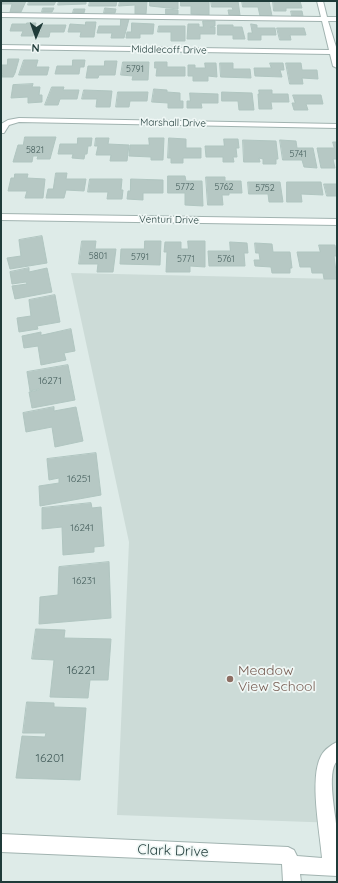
<!DOCTYPE html>
<style>
body{margin:0}
#map{position:relative;width:338px;height:883px;overflow:hidden;background:#deebe8;font-family:Quicksand,sans-serif}
canvas{display:block}
.frame{position:absolute;inset:0;border:2px solid #1f3b39;pointer-events:none}
.north{position:absolute;left:16px;top:16px;width:40px;height:40px;-webkit-text-stroke:3px #eff7f5;paint-order:stroke;rotate:182deg;font-size:11px;font-weight:700;line-height:16px;text-align:center;color:#1f3b39}
.north::after{content:'';display:block;margin:auto;width:14px;height:18px;background:#1f3b39;clip-path:polygon(50% 0,100% 100%,50% 72%,0 100%)}
</style>
<div id="map">
<canvas width="338" height="883"></canvas>
<div class="frame"></div>
<div class="north">N</div>
</div>
<script>
const context = document.querySelector('canvas').getContext('2d');
context.lineJoin = 'round';
function fill(path, color) { context.fillStyle = color; context.fill(path, 'evenodd'); }
function strokePath(path, color, width, dash) { context.strokeStyle = color; context.lineWidth = width; context.lineCap = dash ? 'butt' : 'round'; context.setLineDash(dash || []); context.stroke(path); }
function label(font, color, halo, rows, align = 'center') {
  context.font = font + ' Quicksand,sans-serif'; context.lineWidth = 3.5; context.setLineDash([]); context.textBaseline = 'middle'; context.strokeStyle = halo; context.fillStyle = color; for (const [text, x, y, turn = 0] of rows) {
    context.save(); context.translate(x, y); context.rotate((+turn || 0) * Math.PI / 180); context.textAlign = isNaN(turn) ? turn : align; if (halo) context.strokeText(text, 0, 0); context.fillText(text, 0, 0); context.restore();
  }
}
fill(new Path2D(`
 M71,273L337,279V823L117,815L129,542Z`), '#ccdbd7');
const building = new Path2D(`
 M1,1H26L21,12H10L12,4H1Z
 M29,1H56L54,5H28Z
 M59,1H86V4L58,5Z
 M90,1H117L116,6H89Z
 M120,1H147L146,14H135V5L119,6Z
 M150,1H178V9L150,6Z
 M181,1H209V15L191,14V6H181Z
 M211,1H238L240,15H229L228,10H233L232,7H212Z
 M242,1H269L272,16H260L258,7H243Z
 M273,1H300L302,8H286V11H274Z
 M43,8H54L52,12H42Z
 M105,8L116,9L115,13H104Z
 M74,9H85L84,13H73Z
 M166,9L178,10V14H166Z
 M291,11H302L303,16H292Z
 M121,19H129L124,38H111L112,33H97L99,26H120Z
 M203,21H215V26L210,27H215V34H200V39H187L188,24H199V27H203Z
 M86,22H96L94,37H80L81,32H68L70,24L85,25Z
 M27,23H36L33,36H21L23,31H10L12,24H26Z
 M132,23L154,24L153,34H140V38H126L127,32H131Z
 M251,24L257,25V28H275L276,35H261V40H248V33H252Z
 M42,25H66L64,32H50L49,37H36L38,31H41Z
 M218,25H233V27H242L245,39H233V35H218Z
 M159,26H185V41H171V32H158Z
 M277,28H304L306,35H290L291,40H280Z
 M8,59H19L15,73L13,77H2L3,74H1V65H7Z
 M24,60H38L36,67H49L47,75H19Z
 M73,60H85L84,67H80L79,74H55L57,66H72Z
 M105,61H117L115,75H99L98,78H86L88,66H104Z
 M123,62H149L148,80H132L133,76L121,75Z
 M155,62H167V67H185V76H156L157,68H155Z
 M205,63H216L217,77L208,76V81H193V76H188V65H195V68H205Z
 M220,63H233V69H250L251,78L221,77Z
 M270,63H283L284,70H280L282,77L255,76L254,68H271Z
 M286,63H301L302,70H317L318,79L302,78L303,84H290Z
 M33,84L32,87H40L39,95H42V102L28,103V97L11,98L13,85Z
 M52,87H64L63,90H79L77,99H60L58,105H45Z
 M154,89L167,90V92L180,93V101H183V108H168V103L152,102Z
 M84,90L112,91L110,107H96L97,99H82Z
 M259,90H272V94H288L289,102H271L272,109H259L258,94H259Z
 M118,92H148L147,101H130L129,107H116Z
 M222,92L252,93L254,110H239L238,101H222Z
 M190,93L218,94V103H201L202,108H187V101H190Z
 M293,95H321L323,104H306L308,110H294L292,103H295Z
 M25,137H56L50,159H37L38,156H33L32,162H13L18,145H23Z
 M78,138H92L91,146H88L87,154H85L84,159L72,158L73,154H58L60,144H77Z
 M96,138H109L108,144L129,145L127,161H110L111,155H96L98,146H95Z
 M149,138H164L163,160H151V157L129,156L130,145H149Z
 M169,138L186,139V148H201V158H183V163H171V158H168Z
 M224,139H238L239,148H236L237,157H233L234,162H223V157H206L205,146H224Z
 M243,140L276,141L278,159H276V164H263V159L259,158L260,162H244Z
 M280,140L296,141L297,148H313L317,168L304,167L302,160H283Z
 M333,142H337V159H333L335,168H321L317,148H334Z
 M56,173H67L66,179H86L84,191L66,190L64,198H46L48,189H53Z
 M15,174H28L27,178L45,179L43,198H25L27,191H8L11,178H14Z
 M168,176H185L186,181H202L203,206L185,205V193H168Z
 M206,177H225V181H241L242,193H229V195H222L223,205H208Z
 M90,179H122L121,190H123L122,199H107L108,192H88Z
 M131,179L163,180V193H143V200L127,199L128,191H130Z
 M248,182H280L283,202H269L268,194H249Z
 M287,182H321L323,195L301,194L302,202H287Z
 M324,184H337V196H327Z
 M42,236L47,263L10,269L7,258L21,256L19,240Z
 M82,241H96L95,249H116L113,272H97L98,264H79Z
 M145,241H161L160,265L120,264L121,249H144Z
 M188,241H205V267L190,266V272H166L167,252H164L165,242H181V249H188Z
 M230,242L247,243L248,253H244L245,266H209L208,251H230Z
 M255,243L272,244L273,252H290L292,268H290V273H272L271,267L255,266L254,260H260L259,253H256Z
 M319,245H335L337,256H334L337,279H324L323,273H312L311,267H300L297,252H320Z
 M29,268V272L47,268L52,292L15,299L12,286L27,284L26,282L12,284L10,272Z
 M55,295L60,322L37,326L38,329L19,332L17,318L31,316L29,300Z
 M71,329L75,351L64,353L66,360L41,365L38,346L24,348L22,336L41,332V335Z
 M68,365L75,400L32,408L29,392L39,390V389L30,391L27,372Z
 M54,407V411L76,407L83,441L55,447L52,427L26,432L23,413Z
 M96,453L101,495L40,506L39,486L59,483V478L49,480L47,459Z
 M91,503L92,508L101,507L104,546L94,547V552L63,555L62,527L42,529V508Z
 M109,562L111,618L39,624L40,597L58,595L59,567Z
 M36,629L65,630L64,638L111,639L108,680H90L88,698L50,697L54,660L32,659Z
 M27,702L54,703V707L86,708L80,780L16,778L22,736L45,737L46,733H23Z`);
fill(building, '#b6c8c4');
strokePath(building, '#b0c5c0', 1);
const minor = new Path2D(`
 M317,1H323L327,17H337V21H328L337,50V68L333,66L330,54L1,49V45L329,50L322,21L1,17V13L321,17Z
 M19,118L337,124V128L19,122L9,125L4,133H1V124L8,120Z
 M1,214L337,219V225L1,220Z
 M337,742V761C326,772 336,816 337,832C338,846 337,861 337,876L300,874L301,882H283L282,864L1,852V834L288,847L294,850L297,856L322,858C320,832 309,778 321,756C324,750 331,745 337,742Z`);
strokePath(minor, '#a1b3b0', 2);
fill(minor, '#fff');
for (const [x, y, r, color] of [
 [230,679,4,"#8d6e63"]
]) { const dot = new Path2D(); dot.arc(x, y, r, 0, 2 * Math.PI); context.fillStyle = color; context.fill(dot); strokePath(dot, '#eff7f5', 1.5); }
label('9px', '#455e5c', null, [
 ["5791",135,69],
 ["5821",35,150],
 ["5741",298,154],
 ["5772",185,187],
 ["5762",224,187],
 ["5752",265,188],
 ["5801",98,256],
 ["5791",140,257],
 ["5771",186,259],
 ["5761",226,259]
]);
label('10px', '#1f3b39', '#eff7f5', [
 ["Middlecoff Drive",169,50,1],
 ["Marshall Drive",173,123,1],
 ["Venturi Drive",169,220,1]
]);
label('10px', '#455e5c', null, [
 ["16271",50,381],
 ["16251",79,479],
 ["16241",82,528],
 ["16231",84,581]
]);
label('12px', '#455e5c', null, [
 ["16221",81,670],
 ["16201",50,758]
]);
label('14px', '#785e54', '#eff7f5', [
 ["Meadow",238,671],
 ["View School",238,687]
], 'left');
label('14px', '#1f3b39', '#eff7f5', [
 ["Clark Drive",173,851,2]
]);
</script>
